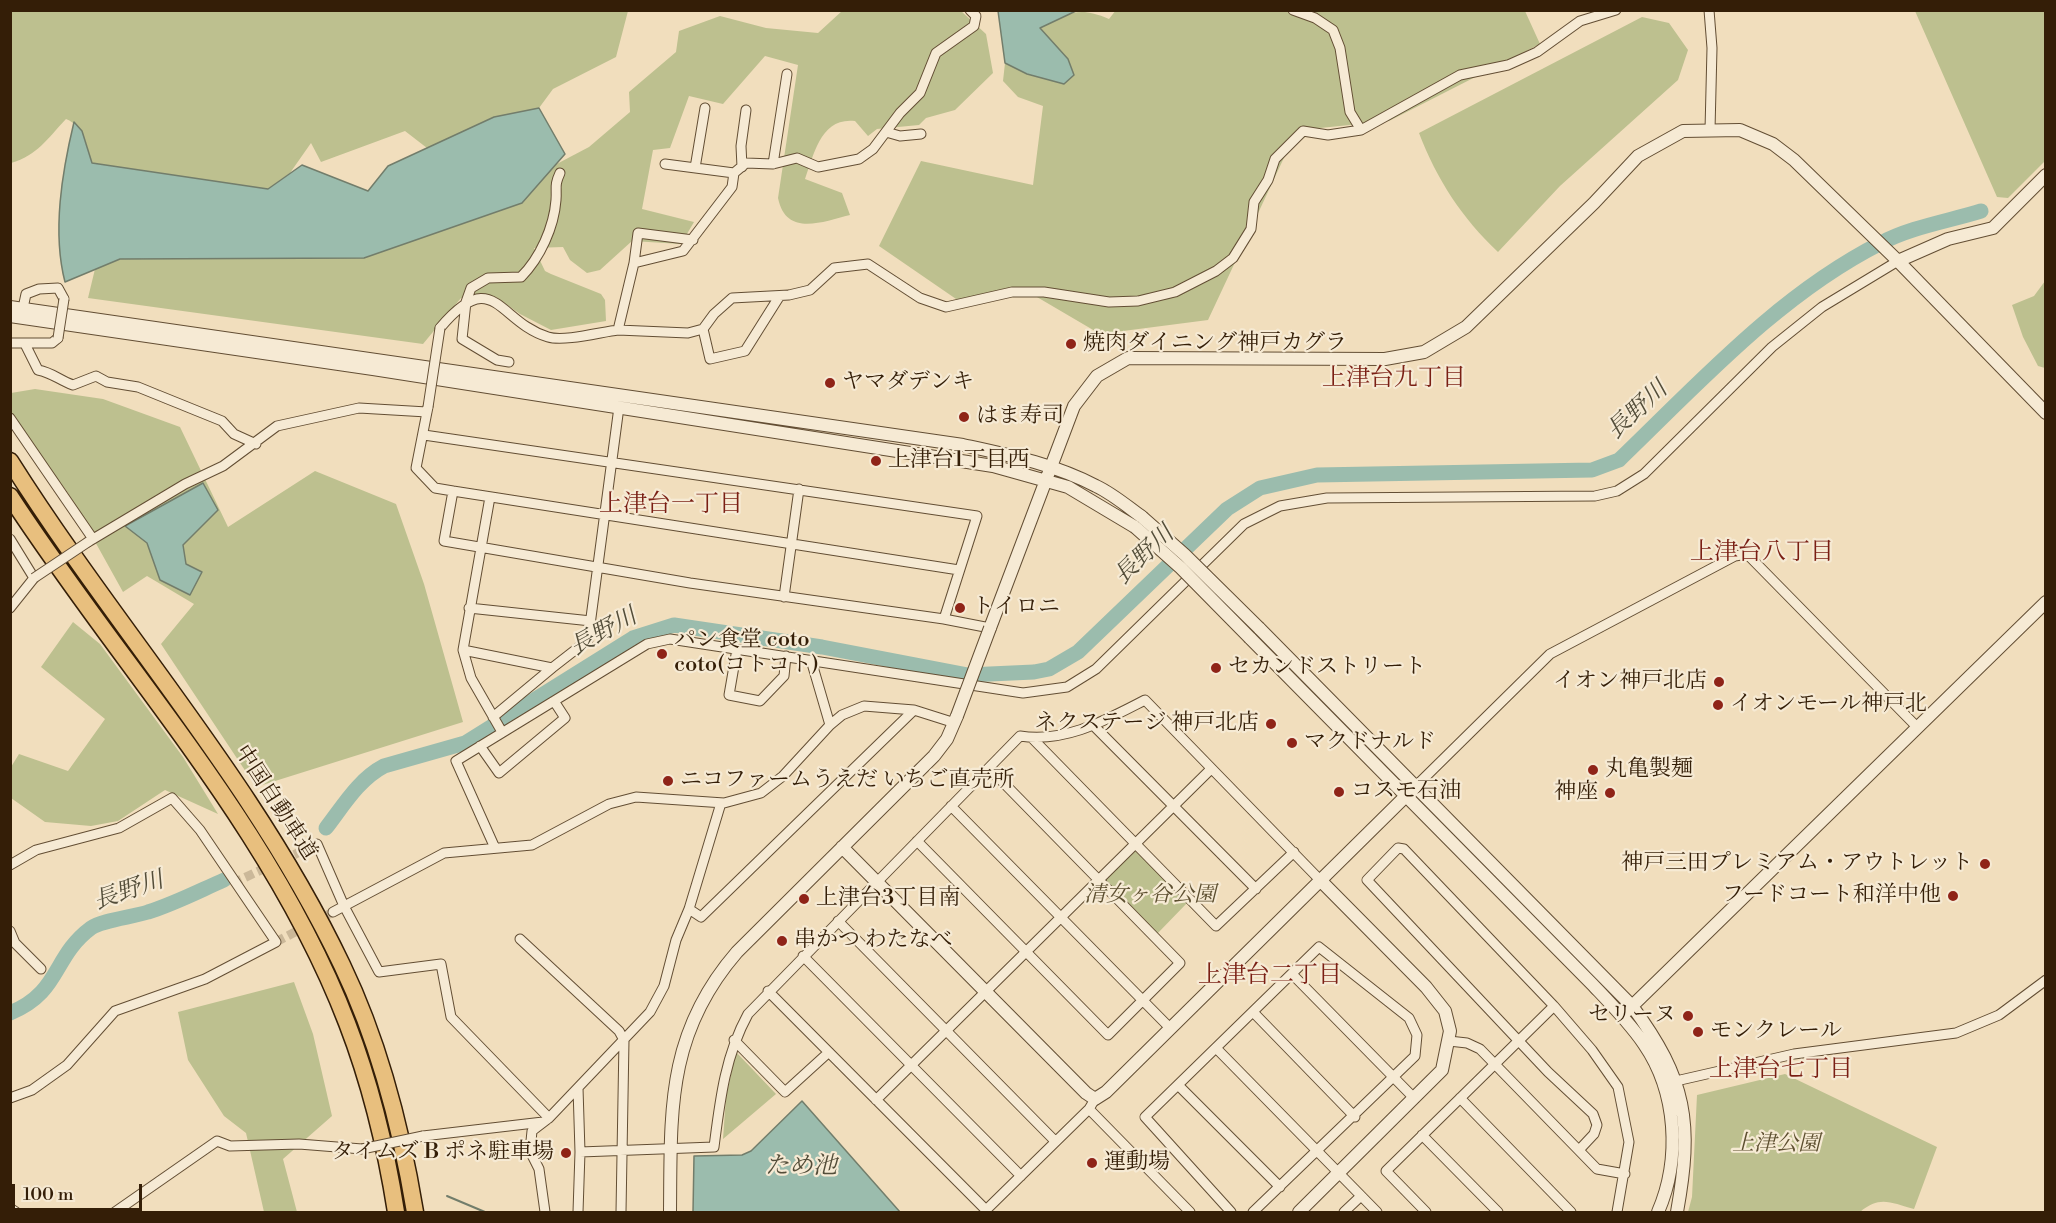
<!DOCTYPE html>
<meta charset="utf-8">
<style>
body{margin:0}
#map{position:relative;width:2056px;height:1223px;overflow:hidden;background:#f1debd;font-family:"Libre Bodoni",serif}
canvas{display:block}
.frame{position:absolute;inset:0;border:12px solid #341e07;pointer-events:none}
.scale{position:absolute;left:12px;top:1184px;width:130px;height:27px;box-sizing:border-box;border:3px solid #341e07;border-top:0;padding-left:8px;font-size:18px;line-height:21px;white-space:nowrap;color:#341e07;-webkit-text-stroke:4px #f6ead4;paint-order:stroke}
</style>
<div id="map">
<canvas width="2056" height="1223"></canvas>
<div class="frame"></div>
<div class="scale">100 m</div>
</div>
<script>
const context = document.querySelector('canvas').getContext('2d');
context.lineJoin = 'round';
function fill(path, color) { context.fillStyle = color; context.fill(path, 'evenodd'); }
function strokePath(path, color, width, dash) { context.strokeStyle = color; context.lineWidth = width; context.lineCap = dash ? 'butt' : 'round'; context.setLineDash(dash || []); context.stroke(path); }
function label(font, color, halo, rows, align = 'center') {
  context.font = font + ' "Libre Bodoni","Noto Serif JP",serif'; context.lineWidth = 4.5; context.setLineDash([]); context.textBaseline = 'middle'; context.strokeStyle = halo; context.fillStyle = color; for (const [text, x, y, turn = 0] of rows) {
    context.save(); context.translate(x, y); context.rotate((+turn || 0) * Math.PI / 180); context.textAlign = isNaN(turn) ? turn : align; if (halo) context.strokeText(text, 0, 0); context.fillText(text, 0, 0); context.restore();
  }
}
fill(new Path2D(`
 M883,10L961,11L986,34L993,73L955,110L926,118L919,125L877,129L868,136L855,121C821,117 814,154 805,179L842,193L850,215C822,222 786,237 778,198L798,65L765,56L723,104L689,96L670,148L653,150L642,209L694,222L681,244L632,241L600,270L587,273L570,260L563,247L534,248L545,271L551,274L601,294L605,300L606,321L551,330L520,314L496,297L461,298L423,344L88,298L95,269L120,259L220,258L522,203L551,167L589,147L630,112L629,92L676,52L679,31L720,16L766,28L818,33L842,11Z
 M1116,10L1525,11L1540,44L1389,121L1320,128L1289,147L1208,320L1100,334L1025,290L959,301L879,246L921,161L1033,185L1043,106L1018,97L1003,81L1005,63L1027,74L1074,75L1068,59L1039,28C1069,14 1077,5 1109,19Z
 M11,11H628L616,57L553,89L539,108L494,117L427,148L405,131L321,162L311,143L290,173L268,189L92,163C86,145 85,127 66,119C47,139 38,155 11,163Z
 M1915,11H2045V161L2008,198L1997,197Z
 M1642,17L1669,23L1688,50L1678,80L1560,186L1498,252C1462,218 1437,180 1419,133Z
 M2045,281V368L2038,366L2023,337L2012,305L2034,296Z
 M35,389L103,399L180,427L228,527L315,471L396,504L424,584L463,722L256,787L161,644L194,604L147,576L123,592L68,493L11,415V393Z
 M73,622L100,644L183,757L218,814L165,790L118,821L91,826L45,822L11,798V767L19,754L68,771L105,719L41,667Z
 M1135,847L1188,902L1156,935L1102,879Z
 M294,982L313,1034L332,1116L283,1159L297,1212H264L246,1133L224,1116L188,1060L178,1012Z
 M736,1052L776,1094L723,1139L726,1097Z
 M1785,1074L1937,1147L1914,1209C1891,1203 1880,1195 1860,1212H1688L1692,1197L1697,1095Z`), '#bdc08f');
const water = new Path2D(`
 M998,11H1076L1040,28L1068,59L1074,75L1064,84L1027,74L1005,63Z
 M539,108L565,154L522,203L364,258L120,259L65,282C52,232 62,172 74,122L82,131L92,163L268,189L302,165L368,191L388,166L494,117Z
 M203,483L218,510L183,545L186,564L202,572L190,595L160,580L147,543L125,526Z
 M802,1101L900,1212H693L694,1156L742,1155L751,1151Z`);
fill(water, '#9bbcad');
strokePath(water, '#727d6b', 1.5);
strokePath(new Path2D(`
 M447,1196L485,1212
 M105,1212L108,1210
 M351,1212H356`), '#727d6b', 2);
strokePath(new Path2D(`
 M326,828C343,806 359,779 384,766L465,743L633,638L674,625L822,647L968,675L1034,672L1049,669L1078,652L1227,509L1260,488L1317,475L1592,470L1619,460C1700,382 1780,294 1881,243C1911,227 1949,221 1981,211
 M10,1013C61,992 52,957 91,928C102,920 133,917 148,912C174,904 199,891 224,880`), '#9bbcad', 15);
strokePath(new Path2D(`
 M233,883L317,844
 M276,942L333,912`), '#cbb899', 9, [9, 4.5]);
const minor = new Path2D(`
 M1293,10L1315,18L1333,30L1340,48L1350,112L1361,130
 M1709,10L1712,48L1710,130
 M886,132L900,136L921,134
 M665,164L734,173
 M773,164L787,74
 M742,167L741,146L746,110
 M695,168L705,108
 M634,263L683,251L732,187L734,173L746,163L773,164L797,158L818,167L859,159L873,149L900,113L920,93L936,53L974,26L976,16L970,10
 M23,308L26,294L39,289L58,288L64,299
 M440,328C494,264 498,322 548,337C564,342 601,332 618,330L634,263L638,233L693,240
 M703,329L710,359L745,351L779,297
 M618,330L688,333L703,329L714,314L732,298L789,295L810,290L834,268L868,264L920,298L946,307L1012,292H1044L1109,302L1138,301L1175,292L1216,271L1233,258L1251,229L1254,202L1268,180L1275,159L1303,131L1328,135L1361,130L1460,75L1508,65L1537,52L1580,21L1616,10
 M10,343H52L58,338
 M25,344L38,370C53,373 59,380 73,385L96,376L107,382L138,387L222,421L234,434L256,444
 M509,362L497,360L462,339L466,302L471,288L488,278L521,277C540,258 554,227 556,200C557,187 554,186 560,173
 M10,418L93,539
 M424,435L977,516L944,619L690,583L444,541L453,491L435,488L416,468L427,412
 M453,491L959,570
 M490,497L463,650L471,678L502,732
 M10,539L34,578L10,608
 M88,542L185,484L223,466L277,426L359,408L427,412L428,407
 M784,597L799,489
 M469,608L591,621
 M944,619L990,628
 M737,649L729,695L760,701L784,676L786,656
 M463,650L552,668L588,640L619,407
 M811,660L830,725
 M493,717L552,668
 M1094,726L1256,889
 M1032,738L1216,926L1294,852
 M480,746L499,773L565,718L554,701
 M1414,788L1550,654L1735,556L1747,554L1917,727
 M951,806L1170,1028
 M917,841L1108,1035L1180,963L989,768
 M317,844L344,906L379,972L441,964L451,1017L549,1118
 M495,848L456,761L647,644L670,639L1023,693L1067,687L1096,669L1244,524L1280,506L1327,498L1595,496L1617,491L1644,474L1772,347L1822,307L1898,261
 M10,865L36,850L119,828L172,798L200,830L276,942L205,979L115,1011L67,1065L32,1090L10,1098
 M689,909L701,917L914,710
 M333,912L444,853L532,845L609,804L636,797L724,803L761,793L783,776L830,725L842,715L864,706L914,710L955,723
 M838,921L1055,1141
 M10,931L15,943L41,969
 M520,939L619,1031L624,1040L621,1212
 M803,956L1021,1176
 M1292,974L1414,1098
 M768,991L986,1210L1089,1109L1095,1099
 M1253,1012L1355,1117
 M734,1040L785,1092L829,1052
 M1449,1041L1467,1043L1480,1049L1597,1169L1625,1174
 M1216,1048L1377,1212
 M1676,1081L1794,1054L1956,1033L1999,1015L2046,980
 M1178,1085L1280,1187
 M578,1088L580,1152
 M1460,1098L1571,1212
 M876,1100L1211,769
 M1089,1109L1190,1212
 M1422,1135L1498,1212
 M423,1136L543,1122
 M1579,1150L1594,1134L1597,1125L1593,1114L1548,1072L1367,880L1398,848L1404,849L1554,1006L1592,1050L1618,1087L1629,1142L1617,1212
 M10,1208L16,1212
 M115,1212L217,1141L230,1146L299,1144L362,1149
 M545,1212L539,1169L530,1151L532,1131L549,1118L650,1012L664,986L676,940L689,909L721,803
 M578,1212L580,1152L714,1147C720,1100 725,1056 748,1014L1020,736C1066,743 1106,720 1145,700L1320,880
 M1231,1212L1145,1117L1319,947L1409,1018L1417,1035L1415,1056L1253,1212
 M1344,1212L1361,1196
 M1426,1212L1386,1171L1554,1006`);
const tertiary = new Path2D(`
 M1898,261L1948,239L1993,228L2046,175
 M10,307L963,445C1009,455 1054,464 1096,486C1113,494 1128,507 1142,517
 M10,316L373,369L993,466L1068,487L1135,527
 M990,628L1074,406L1097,376L1128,358L1385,359L1424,352L1466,327L1594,203L1638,156L1683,131L1740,130L1773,144L1794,160L1898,261L2046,413
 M1259,628L1632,1006C1687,1080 1693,1124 1677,1212
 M1250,638L1592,984C1610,1003 1629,1022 1644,1044C1677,1092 1681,1159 1658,1212
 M842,847L1086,1093L1095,1099L1106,1092L1414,788
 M1627,1011L2046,602
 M670,1212C671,1111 666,1034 737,952L934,756L947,739L957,716
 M1299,1212L1442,1070L1450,1031L1445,1011L1426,987L1320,880`);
const motorway = new Path2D(`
 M10,461C118,632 255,782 342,965C380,1044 401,1127 415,1212
 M10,496C123,670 272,827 347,1023C371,1085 386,1148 396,1212`);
strokePath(minor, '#634e34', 11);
strokePath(tertiary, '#634e34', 14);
strokePath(motorway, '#341e07', 19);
strokePath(minor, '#f6ead4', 9);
strokePath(tertiary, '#f6ead4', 12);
strokePath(motorway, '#e8bf7e', 16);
const minorBridge = new Path2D(`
 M58,338L64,299
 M428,407L440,328
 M34,578L88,542
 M362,1149L423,1136`);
const tertiaryBridge = new Path2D(`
 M1142,517L1185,555L1259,628
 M1135,527L1181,568L1250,638
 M957,716L990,628`);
strokePath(minorBridge, '#634e34', 11, []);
strokePath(tertiaryBridge, '#634e34', 14, []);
strokePath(minorBridge, '#f6ead4', 9);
strokePath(tertiaryBridge, '#f6ead4', 12);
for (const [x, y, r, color] of [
 [1071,344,6,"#8f2418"],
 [830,383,6,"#8f2418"],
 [964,417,6,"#8f2418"],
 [876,461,6,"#8f2418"],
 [960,608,6,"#8f2418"],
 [662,654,6,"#8f2418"],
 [1216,668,6,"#8f2418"],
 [1719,682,6,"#8f2418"],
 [1718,705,6,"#8f2418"],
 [1271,724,6,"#8f2418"],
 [1292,743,6,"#8f2418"],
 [1593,770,6,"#8f2418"],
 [668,781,6,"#8f2418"],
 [1339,792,6,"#8f2418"],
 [1610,793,6,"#8f2418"],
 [1985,864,6,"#8f2418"],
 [1953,896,6,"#8f2418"],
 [804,899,6,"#8f2418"],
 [782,941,6,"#8f2418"],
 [1688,1016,6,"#8f2418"],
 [1698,1032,6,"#8f2418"],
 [566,1153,6,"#8f2418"],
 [1092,1163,6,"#8f2418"]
]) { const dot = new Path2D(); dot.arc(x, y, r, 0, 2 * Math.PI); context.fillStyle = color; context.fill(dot); strokePath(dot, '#f6ead4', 2); }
label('22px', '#341e07', '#f6ead4', [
 ["焼肉ダイニング神戸カグラ",1083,344],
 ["ヤマダデンキ",842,383],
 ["はま寿司",976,417],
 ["上津台1丁目西",888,461],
 ["トイロニ",972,608],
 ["パン食堂 coto",674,641],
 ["coto(コトコト)",674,666],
 ["セカンドストリート",1228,668],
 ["イオン神戸北店",1707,682,"right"],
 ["イオンモール神戸北",1730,705],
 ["ネクステージ 神戸北店",1259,724,"right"],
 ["マクドナルド",1304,743],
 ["丸亀製麺",1605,770],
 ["ニコファームうえだ いちご直売所",680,781],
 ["コスモ石油",1351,792],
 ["神座",1598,793,"right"],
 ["神戸三田プレミアム・アウトレット",1973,864,"right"],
 ["フードコート和洋中他",1941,896,"right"],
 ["上津台3丁目南",816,899],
 ["串かつ わたなべ",794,941],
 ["セリーヌ",1676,1016,"right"],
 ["モンクレール",1710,1032],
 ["タイムズ B ポネ駐車場",554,1153,"right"],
 ["運動場",1104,1163]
], 'left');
label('22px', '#341e07', '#f6ead4', [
 ["中国自動車道",275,803,57]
]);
label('italic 22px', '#5d4f30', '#f6ead4', [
 ["清女ヶ谷公園",1150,896],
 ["上津公園",1776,1145]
]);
label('24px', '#7a1f14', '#f6ead4', [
 ["上津台九丁目",1394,379],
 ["上津台一丁目",671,505],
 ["上津台八丁目",1762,553],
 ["上津台二丁目",1270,976],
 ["上津台七丁目",1781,1070]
]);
label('italic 24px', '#534d39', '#f6ead4', [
 ["長野川",1638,411,-43],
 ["長野川",1145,556,-44],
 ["長野川",604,633,-29],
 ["長野川",129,892,-19],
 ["ため池",801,1167]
]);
</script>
